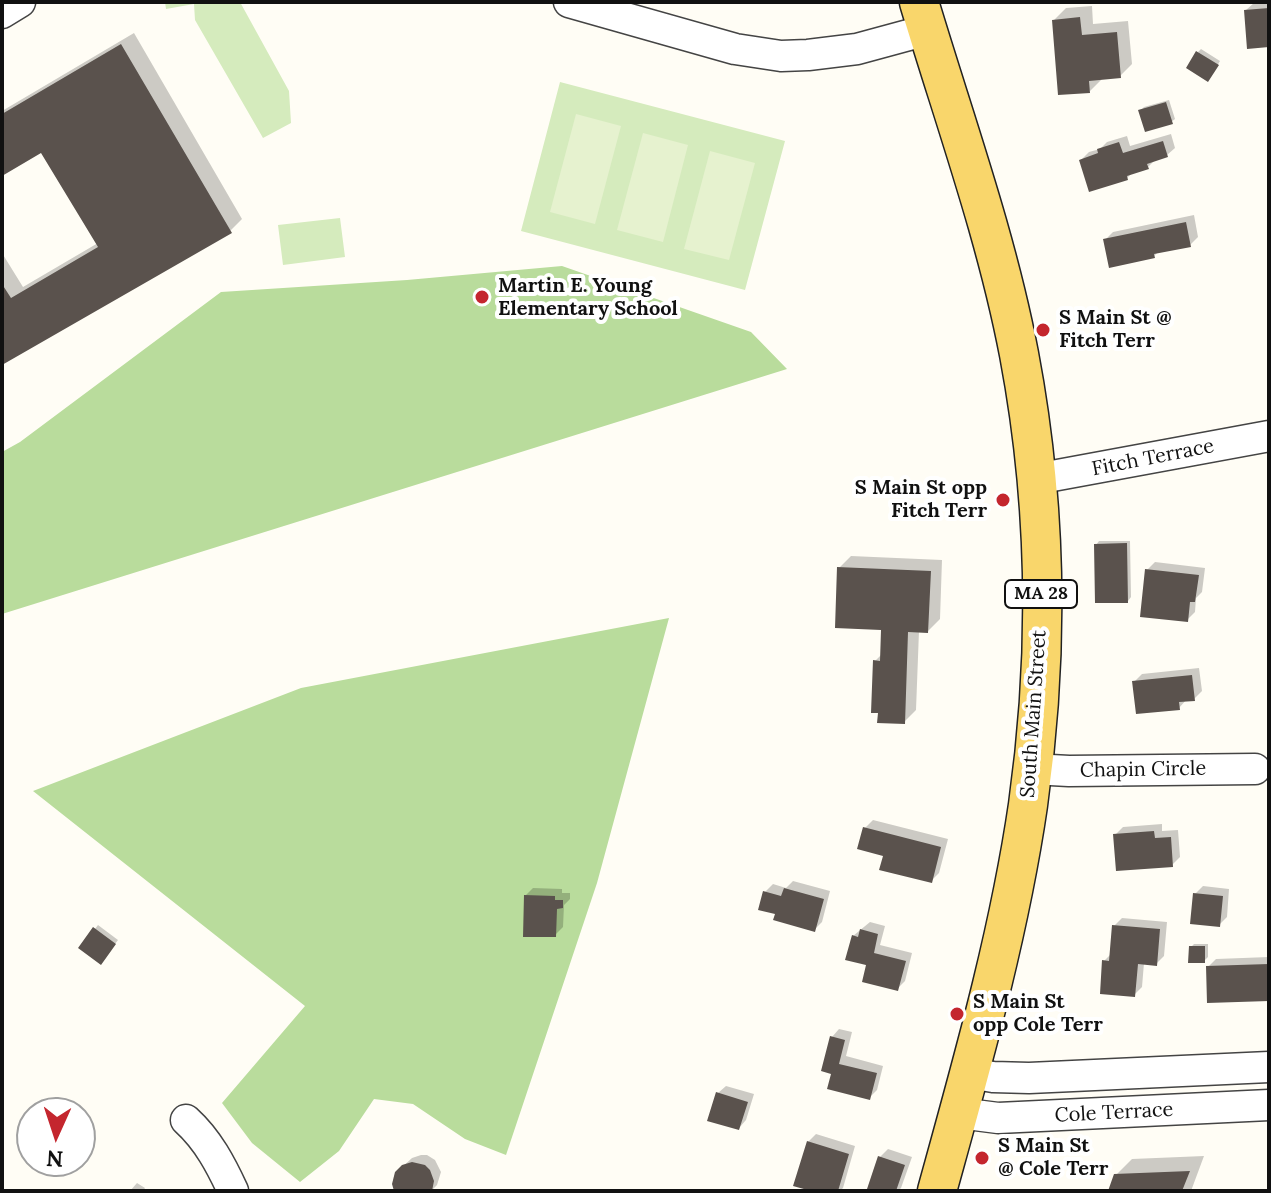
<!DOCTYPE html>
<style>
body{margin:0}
#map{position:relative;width:1271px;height:1193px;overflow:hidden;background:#fffdf5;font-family:Lora,serif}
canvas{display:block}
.frame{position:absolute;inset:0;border:4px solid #111;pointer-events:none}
.north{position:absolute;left:16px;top:1097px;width:80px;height:80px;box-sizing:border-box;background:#fff;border:2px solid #a0a0a0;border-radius:50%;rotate:183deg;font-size:22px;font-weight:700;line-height:32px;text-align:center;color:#111}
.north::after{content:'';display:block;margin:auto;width:28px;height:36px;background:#c4262e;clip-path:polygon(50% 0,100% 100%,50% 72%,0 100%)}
</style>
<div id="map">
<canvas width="1271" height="1193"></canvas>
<div class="frame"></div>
<div class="north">N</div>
</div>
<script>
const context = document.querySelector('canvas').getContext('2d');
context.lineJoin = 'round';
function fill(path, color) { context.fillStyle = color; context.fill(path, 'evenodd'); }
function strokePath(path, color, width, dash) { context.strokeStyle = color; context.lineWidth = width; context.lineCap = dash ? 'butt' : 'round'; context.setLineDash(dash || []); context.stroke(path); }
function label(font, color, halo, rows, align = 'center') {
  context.font = font + ' Lora,serif'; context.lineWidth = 8; context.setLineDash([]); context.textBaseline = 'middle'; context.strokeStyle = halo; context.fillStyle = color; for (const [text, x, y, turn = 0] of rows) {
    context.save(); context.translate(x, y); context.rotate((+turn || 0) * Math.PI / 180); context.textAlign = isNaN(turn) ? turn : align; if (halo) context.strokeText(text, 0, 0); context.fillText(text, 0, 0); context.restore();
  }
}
fill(new Path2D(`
 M165,2H240L289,91L291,123L263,138L195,20L194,4L166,9Z
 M560,82L785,141L745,290L521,231Z
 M340,218L345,257L283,265L278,225Z`), '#d5ebbd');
fill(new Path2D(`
 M562,266L751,332L787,369L2,614V452L20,442L221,292L407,280Z
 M669,618L597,883L506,1155L465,1139L413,1104L374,1099L339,1151L300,1182L252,1143L222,1103L305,1006L33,791L301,688Z`), '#b9dc9c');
fill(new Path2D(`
 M576,114L621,126L595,224L550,212Z
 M643,133L688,145L663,242L617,230Z
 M710,151L755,163L729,260L684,249Z`), '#e6f2cf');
fill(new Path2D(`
 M1269,2V45L1246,10L1254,3Z
 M1092,6L1093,24L1128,21L1132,64L1120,76L1103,78L1090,91L1054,20L1066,8Z
 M134,33L242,219L230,231L2,363V253L23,287L98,243L42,150L2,174V111Z
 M1201,49L1220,61L1211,76L1198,52Z
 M1169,100L1175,119L1171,122L1141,110L1144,107Z
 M1171,134L1175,148L1167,155L1156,159L1148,167L1134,171L1127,178L1081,160L1089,152L1100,149L1107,142L1127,136L1130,146Z
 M1194,215L1198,237L1190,245L1159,251L1154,256L1105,240L1113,232Z
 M1099,541H1130L1131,597L1128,601L1096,545Z
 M851,556L942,560L940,619L928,631H919L916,710L904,722L875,661L882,654L883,628L839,568Z
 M1155,562L1205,568L1202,592L1196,598L1195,612L1187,620L1147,570Z
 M1199,668L1202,691L1194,699H1187L1179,708L1134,682L1142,674Z
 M873,820L948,839L939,873L931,881L885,855L865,828Z
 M1162,824V831L1178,830L1180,857L1172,865L1115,835L1123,827Z
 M793,881L830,891L822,922L814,930L777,913L765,892L773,884L786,888Z
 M1203,886L1229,889L1227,917L1219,925L1195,894Z
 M533,888L562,889V893H570V899L564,905L563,927L555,935L525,896Z
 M1122,918L1167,922L1164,956L1156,964L1144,963L1142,987L1134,995L1104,961L1112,953L1114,926Z
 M870,922L885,926L880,945L912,953L905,981L897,989L869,963L853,936Z
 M98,925L118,940L104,959L81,947Z
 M1194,944H1208V957L1204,961L1191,947Z
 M1269,957V999L1208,967L1216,959Z
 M839,1029L852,1032L846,1056L883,1066L877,1090L869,1098L833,1072L832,1037Z
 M726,1086L754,1094L746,1120L739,1128L718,1093Z
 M816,1134L855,1146L843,1188L840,1191H818L808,1142Z
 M888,1149L912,1157L901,1188L898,1191H879L880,1157Z
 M421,1155H427L435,1160L441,1172L437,1185L431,1191H396L398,1171L412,1158Z
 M1204,1156L1191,1191H1110L1116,1175L1132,1159Z
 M137,1183L145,1188L143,1191H130Z`), '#0003');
fill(new Path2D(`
 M1269,8V47L1247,49L1244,10Z
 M1080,17L1082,35L1117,32L1121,78L1089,81L1090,93L1058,95L1052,20Z
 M121,44L232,233L2,365V284L11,298L98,247L41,153L2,176V114Z
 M1196,51L1219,65L1208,82L1186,68Z
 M1166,102L1173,124L1145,132L1138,110Z
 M1163,141L1168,157L1147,164L1149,169L1127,176L1128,180L1089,192L1079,160L1098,153L1097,149L1119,142L1123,153Z
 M1186,222L1191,247L1154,254L1155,258L1109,268L1103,239Z
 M1127,543L1128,603H1095L1094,544Z
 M837,567L931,571L928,633L908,632L905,724L877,723L878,713H871L873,660L880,661L881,630L835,628Z
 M1145,569L1199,575L1195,602H1190L1188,622L1140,617Z
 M1192,675L1195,701L1179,702L1180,710L1136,714L1132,681Z
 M863,827L941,847L932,883L879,870L883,856L857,849Z
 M1154,831L1155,838L1171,837L1173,867L1116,871L1113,834Z
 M784,888L824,899L815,932L773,920L775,914L758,910L763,891L781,896Z
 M1193,893L1223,896L1220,927L1190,924Z
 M524,895L555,896V900H563V908L557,909L556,937H523Z
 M1112,925L1160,929L1157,966L1138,964L1135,997L1100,994L1102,960L1109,961Z
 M93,927L116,944L101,965L78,948Z
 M860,929L878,934L874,953L906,961L898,991L862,982L866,965L845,960L852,935L858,937Z
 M1189,946H1205V963H1188Z
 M1269,964V1001L1207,1003L1206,966Z
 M830,1036L845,1040L839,1064L877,1073L870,1100L827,1089L831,1074L821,1071Z
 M716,1092L748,1102L739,1130L707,1121Z
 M807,1141L849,1154L838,1191H811L793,1186Z
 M878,1156L905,1165L896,1191H872L867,1189Z
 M412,1162L425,1165L430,1170L434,1181L432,1191H394L392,1184L395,1172L402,1165Z
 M1190,1171L1182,1191H1108L1114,1174Z`), '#5a524d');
const minor = new Path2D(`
 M569,2L735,49L781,56L808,55L857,49L927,30
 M2,13L20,2
 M1036,479L1269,436
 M1032,769L1069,771L1255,769
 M969,1073L993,1077L1029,1078L1269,1067
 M959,1113L998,1118L1269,1105
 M186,1120C208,1140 221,1165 233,1191`);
const major = new Path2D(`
 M919,2C954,119 996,234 1019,354C1047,502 1049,656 1028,805C1009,935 972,1064 937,1191`);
strokePath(minor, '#444', 33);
strokePath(major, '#222', 41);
strokePath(minor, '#fff', 30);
strokePath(major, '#f9d66b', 38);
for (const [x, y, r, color] of [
 [482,297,8,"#c4262e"],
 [1043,330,8,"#c4262e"],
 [1003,500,8,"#c4262e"],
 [957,1014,8,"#c4262e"],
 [982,1158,8,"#c4262e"]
]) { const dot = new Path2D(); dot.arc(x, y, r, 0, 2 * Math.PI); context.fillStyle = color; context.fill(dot); strokePath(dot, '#fff', 3); }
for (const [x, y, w] of [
 [1041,594,72]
]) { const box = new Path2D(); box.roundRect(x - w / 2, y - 14, w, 28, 6); context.fillStyle = '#fff'; context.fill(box); strokePath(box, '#111', 2); }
label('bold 18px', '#111', null, [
 ["MA 28",1041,594]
]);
label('bold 20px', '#111', '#fff', [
 ["Martin E. Young",498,286],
 ["Elementary School",498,309],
 ["S Main St @",1059,318],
 ["Fitch Terr",1059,341],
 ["S Main St opp",987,488,"right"],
 ["Fitch Terr",987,511,"right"],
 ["S Main St",973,1002],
 ["opp Cole Terr",973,1025],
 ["S Main St",998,1146],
 ["@ Cole Terr",998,1169]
], 'left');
label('20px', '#111', '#fff', [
 ["Fitch Terrace",1153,458,-11],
 ["South Main Street",1034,714,-86],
 ["Chapin Circle",1143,770,-1],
 ["Cole Terrace",1114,1113,-3]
]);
</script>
